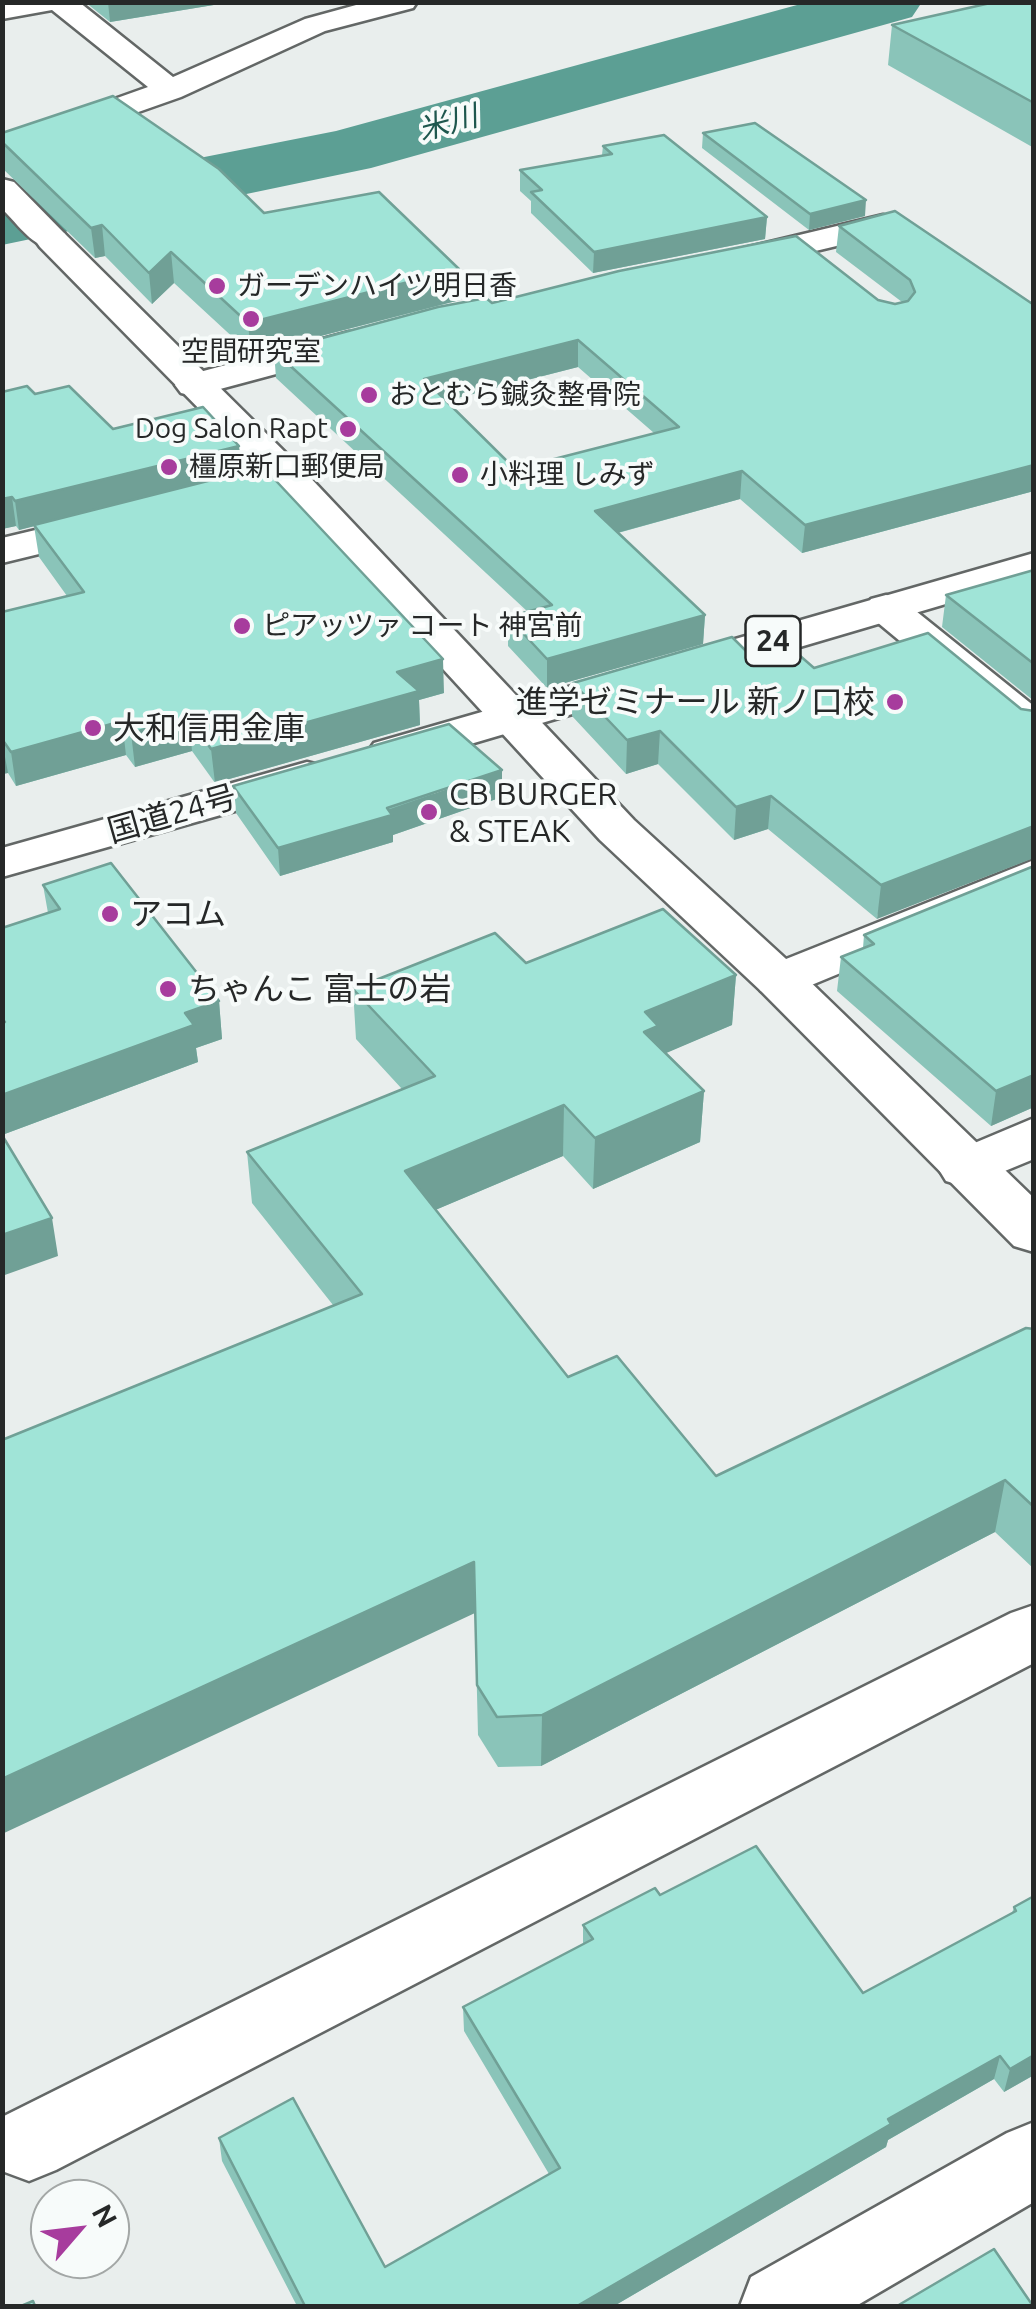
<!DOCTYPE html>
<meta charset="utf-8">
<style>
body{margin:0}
#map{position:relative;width:1036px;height:2309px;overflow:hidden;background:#e9eeed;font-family:Ubuntu,sans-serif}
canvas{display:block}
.frame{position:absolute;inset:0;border:5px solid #262828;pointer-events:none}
.north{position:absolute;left:30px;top:2179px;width:100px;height:100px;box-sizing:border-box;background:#f7fbfa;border:2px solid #a3a7a6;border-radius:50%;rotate:62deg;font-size:28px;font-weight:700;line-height:40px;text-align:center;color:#262828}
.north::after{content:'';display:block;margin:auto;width:35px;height:45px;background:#a73c9d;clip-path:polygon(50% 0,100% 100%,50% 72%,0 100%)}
</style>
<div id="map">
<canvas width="1036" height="2309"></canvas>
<div class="frame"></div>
<div class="north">N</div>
</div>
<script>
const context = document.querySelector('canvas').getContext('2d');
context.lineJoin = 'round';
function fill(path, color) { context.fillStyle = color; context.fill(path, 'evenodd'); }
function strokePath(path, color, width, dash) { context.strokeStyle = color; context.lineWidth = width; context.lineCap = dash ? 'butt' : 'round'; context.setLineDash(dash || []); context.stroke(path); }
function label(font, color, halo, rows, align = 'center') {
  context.font = font + ' Ubuntu,"Noto Sans JP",sans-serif'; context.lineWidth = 8; context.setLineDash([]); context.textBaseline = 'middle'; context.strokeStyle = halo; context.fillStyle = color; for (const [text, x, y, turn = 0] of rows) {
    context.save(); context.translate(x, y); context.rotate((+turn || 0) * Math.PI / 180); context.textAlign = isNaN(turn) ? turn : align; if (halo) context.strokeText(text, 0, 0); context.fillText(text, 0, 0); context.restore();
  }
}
fill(new Path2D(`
 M808,2H922L912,17L371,168L2,245V197L336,131Z`), '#5c9f94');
const street = new Path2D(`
 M2,2H79L173,77L305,19L367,2H417L413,8L325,31L181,97L2,160V139L148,87L52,10L2,19Z
 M2,179L14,182L64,233L69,240L64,247C36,254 21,227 2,209Z
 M883,215L895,218L900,225L895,232L736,270L724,267L719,260L724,253Z
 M349,332L362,335L367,343L362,351L194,396L181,393L175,385L181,377Z
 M107,513L121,516L127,525L121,534L2,563V538Z
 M886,595L901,599L1034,706V742L1018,739L871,617L865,608L871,599Z
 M1034,860V893L797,991L779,996L761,991L753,980L761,969Z
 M1034,1118V1159L966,1187L946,1181L938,1168L946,1155Z
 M1034,1605V1663L56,2170L29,2181L2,2171V2117L1011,1613Z
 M1034,2122V2202L856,2306H740L751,2277L1007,2133Z`);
const secondary = new Path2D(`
 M52,230L64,233L303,470L634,820L797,969L1034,1198V1252L1014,1246L761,991L600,840L275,486L40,247L35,240L40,233Z`);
const highway = new Path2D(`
 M1034,553V578L406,763L390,767L374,763L367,753L374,743Z
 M307,762L323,766L330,776L323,786L2,877V848Z`);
strokePath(street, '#636766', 5);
strokePath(secondary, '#636766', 5);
strokePath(highway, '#636766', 5);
fill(street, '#fff');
fill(secondary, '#fff');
fill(highway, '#fff');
fill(new Path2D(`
 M85,2H232L110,22Z
 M1034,2V148L888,65L892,25Z
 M2,133L264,213L460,300L251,354L174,283L152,304L105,256L95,258L2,168Z
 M703,133L865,216L809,230L702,148Z
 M603,146L767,217L765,239L593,273L531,213V201L520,191V170L602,155Z
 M839,226L1034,305V491L802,553L740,499L618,533L705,615L703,644L547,688L508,646V617L528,612L276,378L274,351L492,303L878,300L895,304L902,302L836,252ZM578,367L654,433L515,469L446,401Z
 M2,392L35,394L113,429L239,446L241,473L444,693L419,700L420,725L215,783L192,751L135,767L126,755L16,786L8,773L2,774V612L67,596L39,557L34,526L19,530L16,526L2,529Z
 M1034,570V701L942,627L946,595Z
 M928,633L877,919L768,829L734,840L658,764L626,774L572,716L573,683L746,651L814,668Z
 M233,786L502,797L393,835V842L280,876L236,813Z
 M1034,866V1107L991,1126L837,991L841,957L863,948L864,935Z
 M43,885L219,1001L222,1039L196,1048L198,1062L2,1135V928L48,913Z
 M526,963L736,975L732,1025L665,1053L704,1091L700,1142L593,1189L563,1156L435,1210L568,1377L716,1476L1034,1329V1569L995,1532L541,1766L498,1767L478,1735L475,1613L333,1305L252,1203L247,1152L402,1089L356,1039L353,989Z
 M660,1895L863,1993L1012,1913L1014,1907L1034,1896V2075L1004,2092L994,2079L888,2140L886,2147L614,2306H297L222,2161L219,2138L385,2267L549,2174L464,2031L463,2007L583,1945V1925Z`), '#8ac4b9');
fill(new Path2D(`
 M108,2H232L110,22Z
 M866,200L865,216L809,230L810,214Z
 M767,217L765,239L593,273L594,252Z
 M102,225L105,256L95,258L91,228Z
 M171,252L174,283L152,304L149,273Z
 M459,269L460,300L251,354L248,323Z
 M578,340V367L425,406L424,379Z
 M239,446L241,474L19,530L15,501Z
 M1034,465V491L802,553L805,525Z
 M742,471L740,499L595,539V511Z
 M12,497L16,526L2,529V499Z
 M705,615L703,644L547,688V659Z
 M443,659L444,693L419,700L420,725L215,783L211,749L397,672Z
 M189,717L192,751L135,767L131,733Z
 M122,721L126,755L16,786L11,752Z
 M660,731L658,764L626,774L627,740Z
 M2,741L8,773L2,774Z
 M502,770V797L393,835V842L280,876L278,848Z
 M771,796L768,829L734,840L736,807Z
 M1034,826V858L877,919L881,885Z
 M736,975L732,1025L657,1057L641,1082L645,1012Z
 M219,1001L222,1039L196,1048L198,1062L2,1135V1095L185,1013Z
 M1034,1075V1107L991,1126L996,1091Z
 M704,1091L700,1142L593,1189L595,1138Z
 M564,1105L563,1156L407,1222L405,1171Z
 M52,1218L58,1256L2,1276V1235Z
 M1005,1480L995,1532L541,1766L542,1715Z
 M474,1562L475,1613L2,1834V1779Z
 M1034,2055V2075L1004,2092L1010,2069Z
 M1000,2056L994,2079L888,2140L886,2147L614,2306H577L888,2119Z`), '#70a096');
const building = new Path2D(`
 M995,2H1034V103L892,25Z
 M113,96L219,169L264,213L379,192L459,269L248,323L171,252L149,273L102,225L91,228L2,142V133Z
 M755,123L866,200L810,214L703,133Z
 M664,135L767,217L594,252L531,192L542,190L520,170L612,154L603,146Z
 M895,211L1034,305V465L805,525L742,471L595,511L705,615L547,659L508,617L552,605L274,351L438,307L486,298L492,303L619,271L796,236L878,300L895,304L908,301L915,292L910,280L839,226ZM578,340L679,427L515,469L424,379Z
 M27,386L35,394L69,386L113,429L203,407L239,446L15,501L12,497L2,499V392Z
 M263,467L443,659L397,672L419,691L211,749L189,717L131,733L122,721L11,752L2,739V612L84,592L34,525Z
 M1034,570V664L946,595Z
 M928,633L1021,709L1034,711V826L881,885L771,796L736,807L660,731L627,740L573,683L732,637L746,651L782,640L814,668Z
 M449,724L502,770L387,808L392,815L278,848L233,786Z
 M111,863L219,1001L185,1013L194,1025L2,1095V1023L5,1022L2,1019V928L60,909L43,885Z
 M1034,866V1075L996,1091L841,957L874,944L864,935Z
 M663,909L736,975L645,1012L658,1026L644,1032L704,1091L595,1138L564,1105L405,1171L568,1377L617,1356L716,1476L1026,1328L1034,1329V1507L1005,1480L542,1715L497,1717L477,1685L474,1562L2,1779V1440L362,1294L247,1152L435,1076L353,989L495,933L526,963Z
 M2,1135L52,1218L2,1235Z
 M756,1846L863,1993L1016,1911L1014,1907L1034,1896V2055L1010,2069L1000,2056L888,2119L891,2124L577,2306H305L219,2138L293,2098L385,2267L560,2168L463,2007L593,1939L583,1925L655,1888L660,1895Z
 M994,2249L1033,2306H897Z
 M33,2301L35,2306H21Z`);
fill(building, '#a0e4d7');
strokePath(building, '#70a096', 2.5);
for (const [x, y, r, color] of [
 [217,286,10,"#a73c9d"],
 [251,319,10,"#a73c9d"],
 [369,395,10,"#a73c9d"],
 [348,429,10,"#a73c9d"],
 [169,467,10,"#a73c9d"],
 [460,475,10,"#a73c9d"],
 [242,626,10,"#a73c9d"],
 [895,702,10,"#a73c9d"],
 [93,728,10,"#a73c9d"],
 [429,812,10,"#a73c9d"],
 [110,914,10,"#a73c9d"],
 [168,989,10,"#a73c9d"]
]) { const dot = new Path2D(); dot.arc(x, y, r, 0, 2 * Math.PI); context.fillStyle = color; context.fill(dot); strokePath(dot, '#f7fbfa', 4); }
label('28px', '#262828', '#f7fbfa', [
 ["ガーデンハイツ明日香",237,286],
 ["空間研究室",251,352,"center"],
 ["おとむら鍼灸整骨院",389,395],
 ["Dog Salon Rapt",328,429,"right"],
 ["橿原新口郵便局",189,467],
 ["小料理 しみず",480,475],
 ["ピアッツァ コート 神宮前",262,626]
], 'left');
label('italic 30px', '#1e574e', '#f7fbfa', [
 ["米川",448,123,-15]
]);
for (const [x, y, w] of [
 [773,641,55]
]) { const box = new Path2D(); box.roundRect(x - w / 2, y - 25, w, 50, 8); context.fillStyle = '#f7fbfa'; context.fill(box); strokePath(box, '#262828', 2.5); }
label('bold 30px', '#262828', null, [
 ["24",773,641]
]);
label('32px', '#262828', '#f7fbfa', [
 ["進学ゼミナール 新ノ口校",875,702,"right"],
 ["大和信用金庫",113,728],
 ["CB BURGER",449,794],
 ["& STEAK",449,831],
 ["アコム",130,914],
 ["ちゃんこ 富士の岩",188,989]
], 'left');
label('32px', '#262828', '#f7fbfa', [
 ["国道24号",172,814,-16]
]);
</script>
